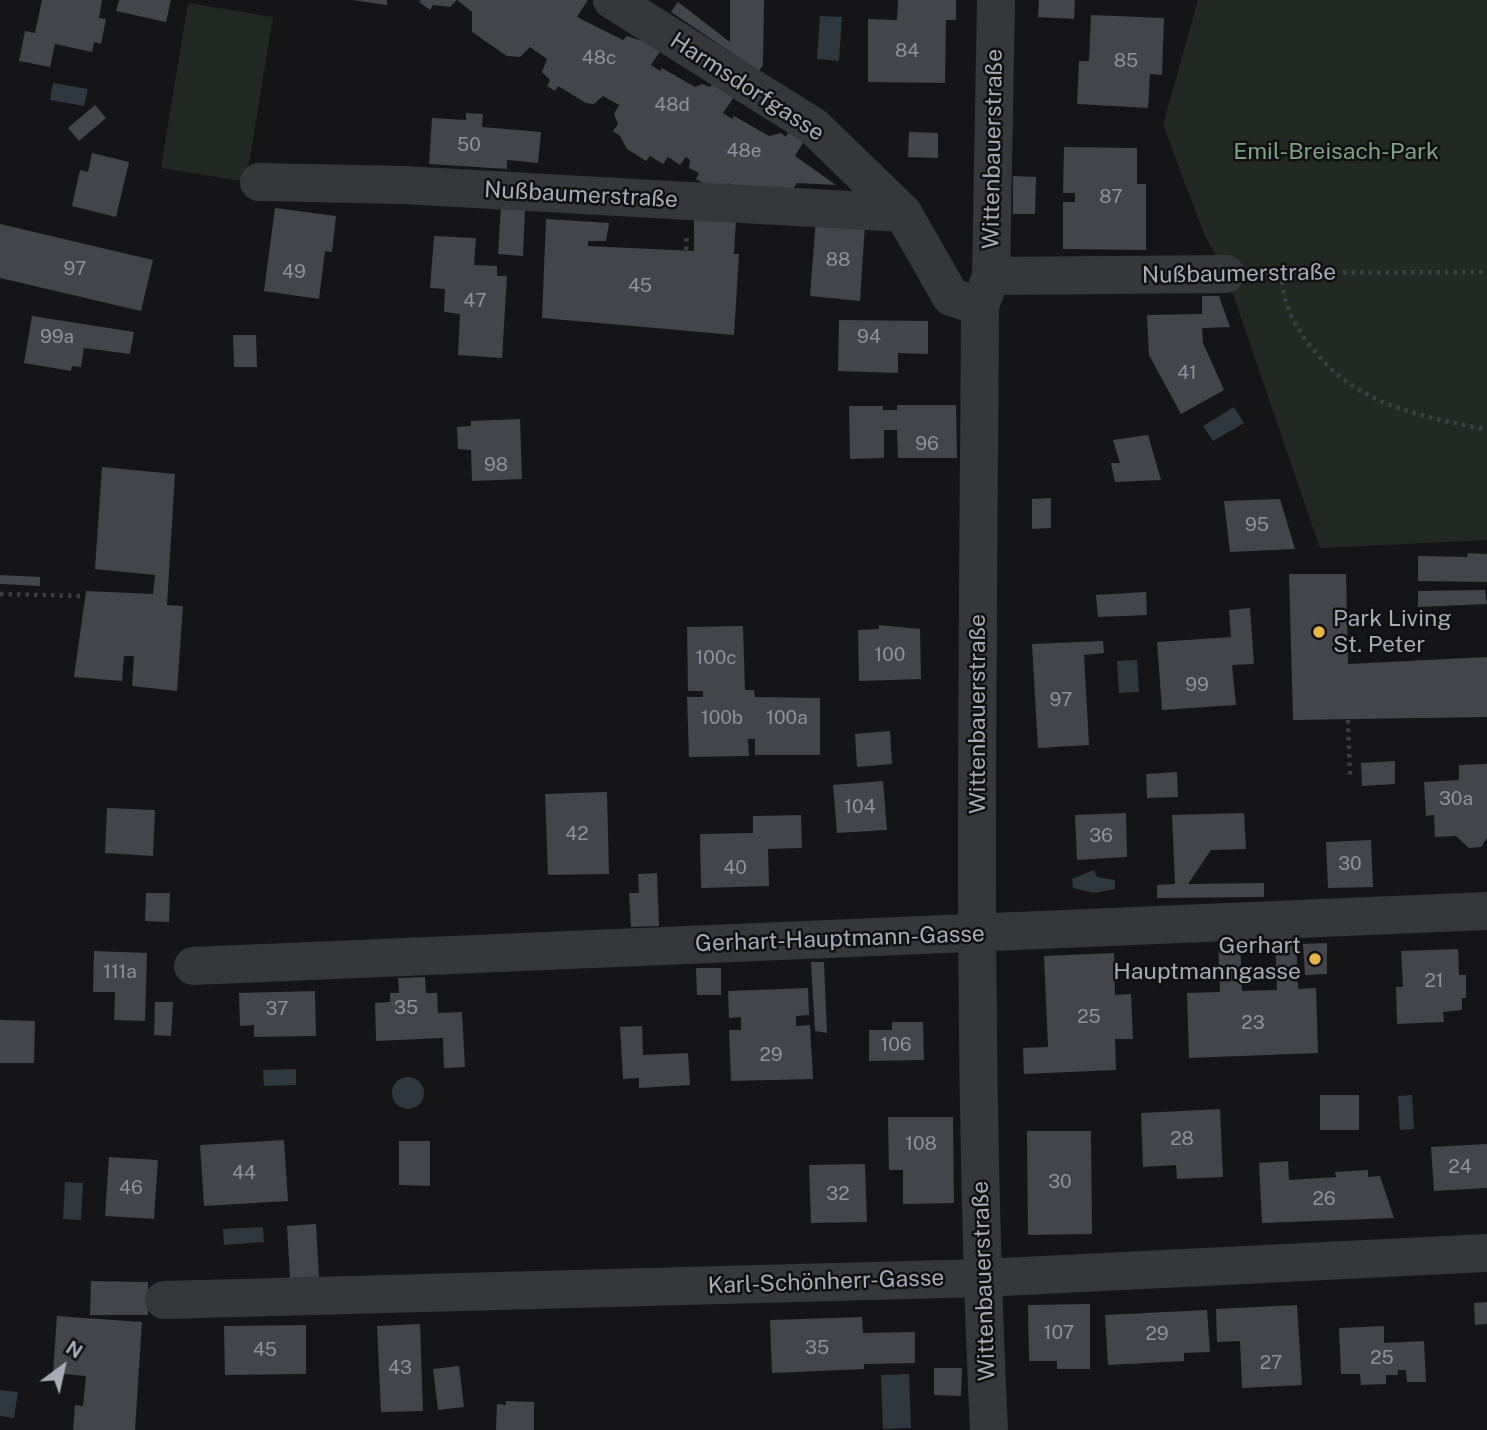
<!DOCTYPE html>
<meta charset="utf-8">
<style>
body{margin:0}
#map{position:relative;width:1487px;height:1430px;overflow:hidden;background:#151517;font-family:"Public Sans",sans-serif}
canvas{display:block}
.north{position:absolute;left:28px;top:1332px;width:70px;height:70px;-webkit-text-stroke:5px #101012;paint-order:stroke;rotate:33deg;font-size:19px;font-weight:700;line-height:28px;text-align:center;color:#a8abb6}
.north::after{content:'';display:block;margin:auto;width:24px;height:32px;background:#a8abb6;clip-path:polygon(50% 0,100% 100%,50% 72%,0 100%)}
</style>
<div id="map">
<canvas width="1487" height="1430"></canvas>
<div class="north">N</div>
</div>
<script>
const context = document.querySelector('canvas').getContext('2d');
context.lineJoin = 'round';
function fill(path, color) { context.fillStyle = color; context.fill(path, 'evenodd'); }
function strokePath(path, color, width, dash) { context.strokeStyle = color; context.lineWidth = width; context.lineCap = dash ? 'butt' : 'round'; context.setLineDash(dash || []); context.stroke(path); }
function label(font, color, halo, rows, align = 'center') {
  context.font = font + ' "Public Sans",sans-serif'; context.lineWidth = 5; context.setLineDash([]); context.textBaseline = 'middle'; context.strokeStyle = halo; context.fillStyle = color; for (const [text, x, y, turn = 0] of rows) {
    context.save(); context.translate(x, y); context.rotate((+turn || 0) * Math.PI / 180); context.textAlign = isNaN(turn) ? turn : align; if (halo) context.strokeText(text, 0, 0); context.fillText(text, 0, 0); context.restore();
  }
}
fill(new Path2D(`
 M1198,0H1487V540L1320,548L1226,274L1204,234L1163,125Z
 M188,3L273,17L246,182L161,168Z`), '#222923');
fill(new Path2D(`
 M820,16L842,17L839,61L817,59Z
 M53,83L88,89L84,106L50,100Z
 M1234,407L1244,423L1213,441L1203,426Z
 M1137,660L1139,692L1119,693L1117,661Z
 M1094,870L1097,877L1115,880V889L1094,893L1073,888L1072,879Z
 M296,1069V1085L264,1086L263,1070Z
 M392 1093a16 16 0 1 1 32 0a16 16 0 1 1-32 0Z
 M1412,1095L1414,1129L1400,1130L1398,1096Z
 M65,1182L83,1183L81,1220L63,1219Z
 M263,1227L264,1242L224,1245L223,1229Z
 M909,1374L911,1428L883,1429L881,1375Z
 M0,1390L18,1392L14,1418L0,1416Z`), '#2f373f');
fill(new Path2D(`
 M42,0H102L99,18L106,19L101,44L94,42L92,52L55,44L50,67L19,61L25,31L35,33Z
 M119,0H171L166,22L116,11Z
 M352,0H387V5Z
 M421,0H588L577,17L623,40L627,36L639,40L641,37L661,50L651,65L660,71L662,68L695,87L702,84L710,87L713,83L734,97L723,113L732,119L734,116L769,136L781,133L786,137L789,130L804,141L795,156L836,185L797,183L791,192L737,188L728,183L724,188L708,186L696,179L699,173L689,168L690,160L686,157L680,165L668,157L663,164L650,156L646,161L627,149L620,136L613,131L618,124L614,114L619,105L603,96L594,104L586,103L558,86L555,91L547,86L550,80L542,72L547,59L530,47L520,57L507,56L472,32V12L457,0L450,7L433,5L430,10L419,2Z
 M730,0H764L763,65L759,71L671,12L678,2L730,42Z
 M898,0H956V20H946L945,83L868,82V19L897,20Z
 M1039,0H1075L1074,19L1038,17Z
 M1091,15L1164,18L1162,75L1150,74L1148,108L1077,104L1079,61H1089Z
 M95,105L106,118L79,141L68,128Z
 M466,113L483,114L482,127L541,132L538,163L507,160V169L429,164L432,118L466,120Z
 M909,132L938,133V158L908,157Z
 M1064,147L1137,148V184H1146V250L1063,249V202H1075V193H1063Z
 M92,153L129,162L116,217L72,206L80,170L88,172Z
 M1013,176L1036,177L1035,214H1013Z
 M501,206L525,207L523,256L498,254Z
 M275,208L336,216L332,252L325,251L319,299L264,291Z
 M694,218L736,220L734,254H739L734,335L542,318L546,219L609,223L606,241H588V246L694,251Z
 M816,218L865,224L860,301L810,296Z
 M0,224L153,260L141,311L0,278Z
 M434,236L476,238L474,265L497,266V276H507L502,358L458,355L460,314L444,312L445,289L430,288Z
 M1202,296H1219L1230,327L1202,328L1203,343L1224,390L1181,414L1149,355L1147,315L1202,314Z
 M32,316L134,332L130,354L84,348L81,367L72,366L71,371L24,363Z
 M839,320L928,321V354L898,353V373L838,371Z
 M233,335H256L257,367H234Z
 M897,405H956L957,458H898L897,430H884V458L850,459L849,406H883V410H897Z
 M520,419L522,479L472,481L471,450L458,449L457,427L471,426V421Z
 M1148,435L1161,480L1115,482L1111,463H1120L1113,440Z
 M102,467L175,474L167,605L183,606L177,691L132,686L134,656H124L122,681L74,677L86,591L153,594L155,575L95,569Z
 M1051,498V528L1032,529V499Z
 M1280,499L1295,549L1230,552L1224,501Z
 M1468,553L1487,554V582L1418,581V556L1467,557Z
 M1289,574H1346L1348,664L1487,657V717L1293,720Z
 M0,575L40,577V586L0,584Z
 M1485,590L1487,604L1418,607V591Z
 M1146,592L1147,615L1098,617L1096,595Z
 M1250,608L1254,664L1232,665L1236,705L1162,710L1157,642L1231,637L1229,610Z
 M879,625L920,629L921,679L859,681L858,630L879,629Z
 M743,626L745,690H754L755,697L820,698V755H755V739H748L749,756L689,757L687,697H703V691H688L687,627Z
 M1103,641L1104,653L1084,655L1089,745L1038,748L1032,644Z
 M890,731L892,764L857,767L855,734Z
 M1395,761V784L1362,786L1361,763Z
 M1487,764V838L1481,847L1469,848L1456,836L1435,837L1434,815L1426,816L1424,782L1459,780V765Z
 M1177,772L1178,797L1147,798L1146,774Z
 M883,781L887,830L837,833L833,785Z
 M607,792L609,874L548,875L545,794Z
 M107,808L155,810L153,856L105,853Z
 M1126,813L1127,857L1077,860L1075,815Z
 M1244,813L1246,849L1211,850L1188,884L1264,883V897L1157,898V885L1175,884L1172,815Z
 M801,815L802,848L768,849L769,886L701,888L700,834L753,833V816Z
 M1371,840L1373,887L1328,888L1326,842Z
 M657,873L659,926L631,927L629,893H639L638,874Z
 M146,893H170L169,922L145,921Z
 M1296,934L1298,989L1316,988L1318,1053L1189,1058L1187,993L1220,992L1218,938L1240,936L1242,991L1277,990L1275,936Z
 M1327,943V974L1305,975L1303,944Z
 M1458,949L1459,975H1466V998H1462V1010L1443,1012L1444,1022L1397,1024L1396,987H1403L1401,951Z
 M94,951L147,953L145,1021L114,1020L115,992H93Z
 M1114,953L1115,995L1131,994L1133,1039H1115L1116,1070L1024,1074L1023,1048L1048,1047L1044,956Z
 M811,962H824L827,1033L815,1031Z
 M696,968H721V995H697Z
 M425,977L426,993H437L438,1013L462,1012L465,1067L444,1068L443,1038L376,1041L375,1003L390,1002V993H399L398,978Z
 M808,988L809,1015L796,1016V1026L810,1025L813,1079L731,1081L729,1030H741V1017L729,1018L728,991Z
 M315,991L316,1036L254,1037V1025L240,1026L239,993Z
 M155,1002H173L171,1036L154,1035Z
 M0,1020L35,1021L34,1063H0Z
 M892,1022H923L924,1060L869,1061V1030H892Z
 M642,1026L643,1055L688,1053L690,1085L639,1088V1078L623,1079L620,1027Z
 M1320,1095H1359V1130H1320Z
 M1220,1109L1223,1177L1177,1179L1176,1165L1143,1167L1141,1113Z
 M888,1117H953L954,1203L903,1204V1170H889Z
 M1027,1131H1091L1092,1234L1028,1235Z
 M284,1140L288,1201L204,1206L200,1145Z
 M399,1141H430V1186L399,1185Z
 M1487,1144V1188L1434,1191L1431,1147Z
 M109,1157L158,1160L154,1219L105,1216Z
 M1288,1161L1289,1180L1336,1177L1335,1172L1368,1170V1177L1380,1176L1394,1218L1262,1223L1259,1163Z
 M865,1164L867,1222L811,1223L809,1165Z
 M316,1224L319,1277L290,1278L287,1226Z
 M91,1281L148,1282V1315H90Z
 M1487,1302V1324L1475,1325L1474,1303Z
 M1090,1304V1369H1057V1361H1029L1028,1305Z
 M1297,1305L1302,1385L1242,1388L1240,1341L1217,1342L1216,1309Z
 M1207,1310L1210,1352L1184,1353V1361L1108,1365L1105,1315Z
 M57,1316L142,1322L135,1430H73L75,1405L83,1406L86,1376L53,1373Z
 M862,1317L863,1333L915,1332V1363L864,1364V1369L772,1373L770,1320Z
 M420,1324L423,1411L381,1412L377,1326Z
 M306,1325V1374L225,1375L224,1326Z
 M1384,1326V1343L1424,1341L1426,1382H1407L1406,1370H1398V1375H1386V1384L1361,1385L1360,1374H1341L1339,1328Z
 M459,1366L464,1407L438,1410L433,1369Z
 M934,1368H962L961,1396L934,1395Z
 M506,1401L534,1402V1430H496L497,1404L506,1405Z`), '#44454a');
strokePath(new Path2D(`
 M686,250L687,233
 M1258,273L1487,272
 M1282,273C1281,299 1293,323 1308,343C1356,406 1414,414 1487,430
 M0,594L85,596
 M1348,720L1350,775`), '#3c3e42', 4.5, [3.5, 5]);
strokePath(new Path2D(`
 M612,0L813,126L903,213L951,297L980,306
 M259,182L404,185L903,213
 M991,276L1226,274
 M193,966L1487,911
 M164,1300L982,1278L1487,1253
 M989,1430C971,1056 978,680 980,306L991,276L996,0`), '#36373b', 38);
for (const [x, y, r, color] of [
 [1319,632,7,"#e4b63f"],
 [1315,959,7,"#e4b63f"]
]) { const dot = new Path2D(); dot.arc(x, y, r, 0, 2 * Math.PI); context.fillStyle = color; context.fill(dot); strokePath(dot, '#101012', 2.5); }
label('19px', '#8f929b', null, [
 ["84",907,51],
 ["48c",599,58],
 ["85",1126,61],
 ["48d",672,105],
 ["50",469,145],
 ["48e",744,151],
 ["87",1111,197],
 ["88",838,260],
 ["97",75,269],
 ["49",294,272],
 ["45",640,286],
 ["47",475,301],
 ["99a",57,337],
 ["94",869,337],
 ["41",1187,373],
 ["96",927,444],
 ["98",496,465],
 ["95",1257,525],
 ["100",890,655],
 ["100c",716,658],
 ["99",1197,685],
 ["97",1061,700],
 ["100b",722,718],
 ["100a",787,718],
 ["30a",1456,799],
 ["104",860,807],
 ["42",577,834],
 ["36",1101,836],
 ["30",1350,864],
 ["40",735,868],
 ["111a",120,972],
 ["21",1434,981],
 ["35",406,1008],
 ["37",277,1009],
 ["25",1089,1017],
 ["23",1253,1023],
 ["106",896,1045],
 ["29",771,1055],
 ["28",1182,1139],
 ["108",921,1144],
 ["24",1460,1167],
 ["44",244,1173],
 ["30",1060,1182],
 ["46",131,1188],
 ["32",838,1194],
 ["26",1324,1199],
 ["107",1059,1333],
 ["29",1157,1334],
 ["35",817,1348],
 ["45",265,1350],
 ["25",1382,1358],
 ["27",1271,1363],
 ["43",400,1368]
]);
label('23px', '#a8abb6', '#101012', [
 ["Harmsdorfgasse",747,87,33],
 ["Wittenbauerstraße",993,149,-89],
 ["Nußbaumerstraße",581,195,3],
 ["Nußbaumerstraße",1239,274,-1],
 ["Wittenbauerstraße",978,714,-90],
 ["Gerhart-Hauptmann-Gasse",840,939,-2],
 ["Wittenbauerstraße",984,1281,-92],
 ["Karl-Schönherr-Gasse",826,1282,-2]
]);
label('23px', '#80a084', '#101012', [
 ["Emil-Breisach-Park",1336,152]
]);
label('23px', '#a8abb6', '#101012', [
 ["Park Living",1333,619],
 ["St. Peter",1333,645],
 ["Gerhart",1301,946,"right"],
 ["Hauptmanngasse",1301,972,"right"]
], 'left');
</script>
